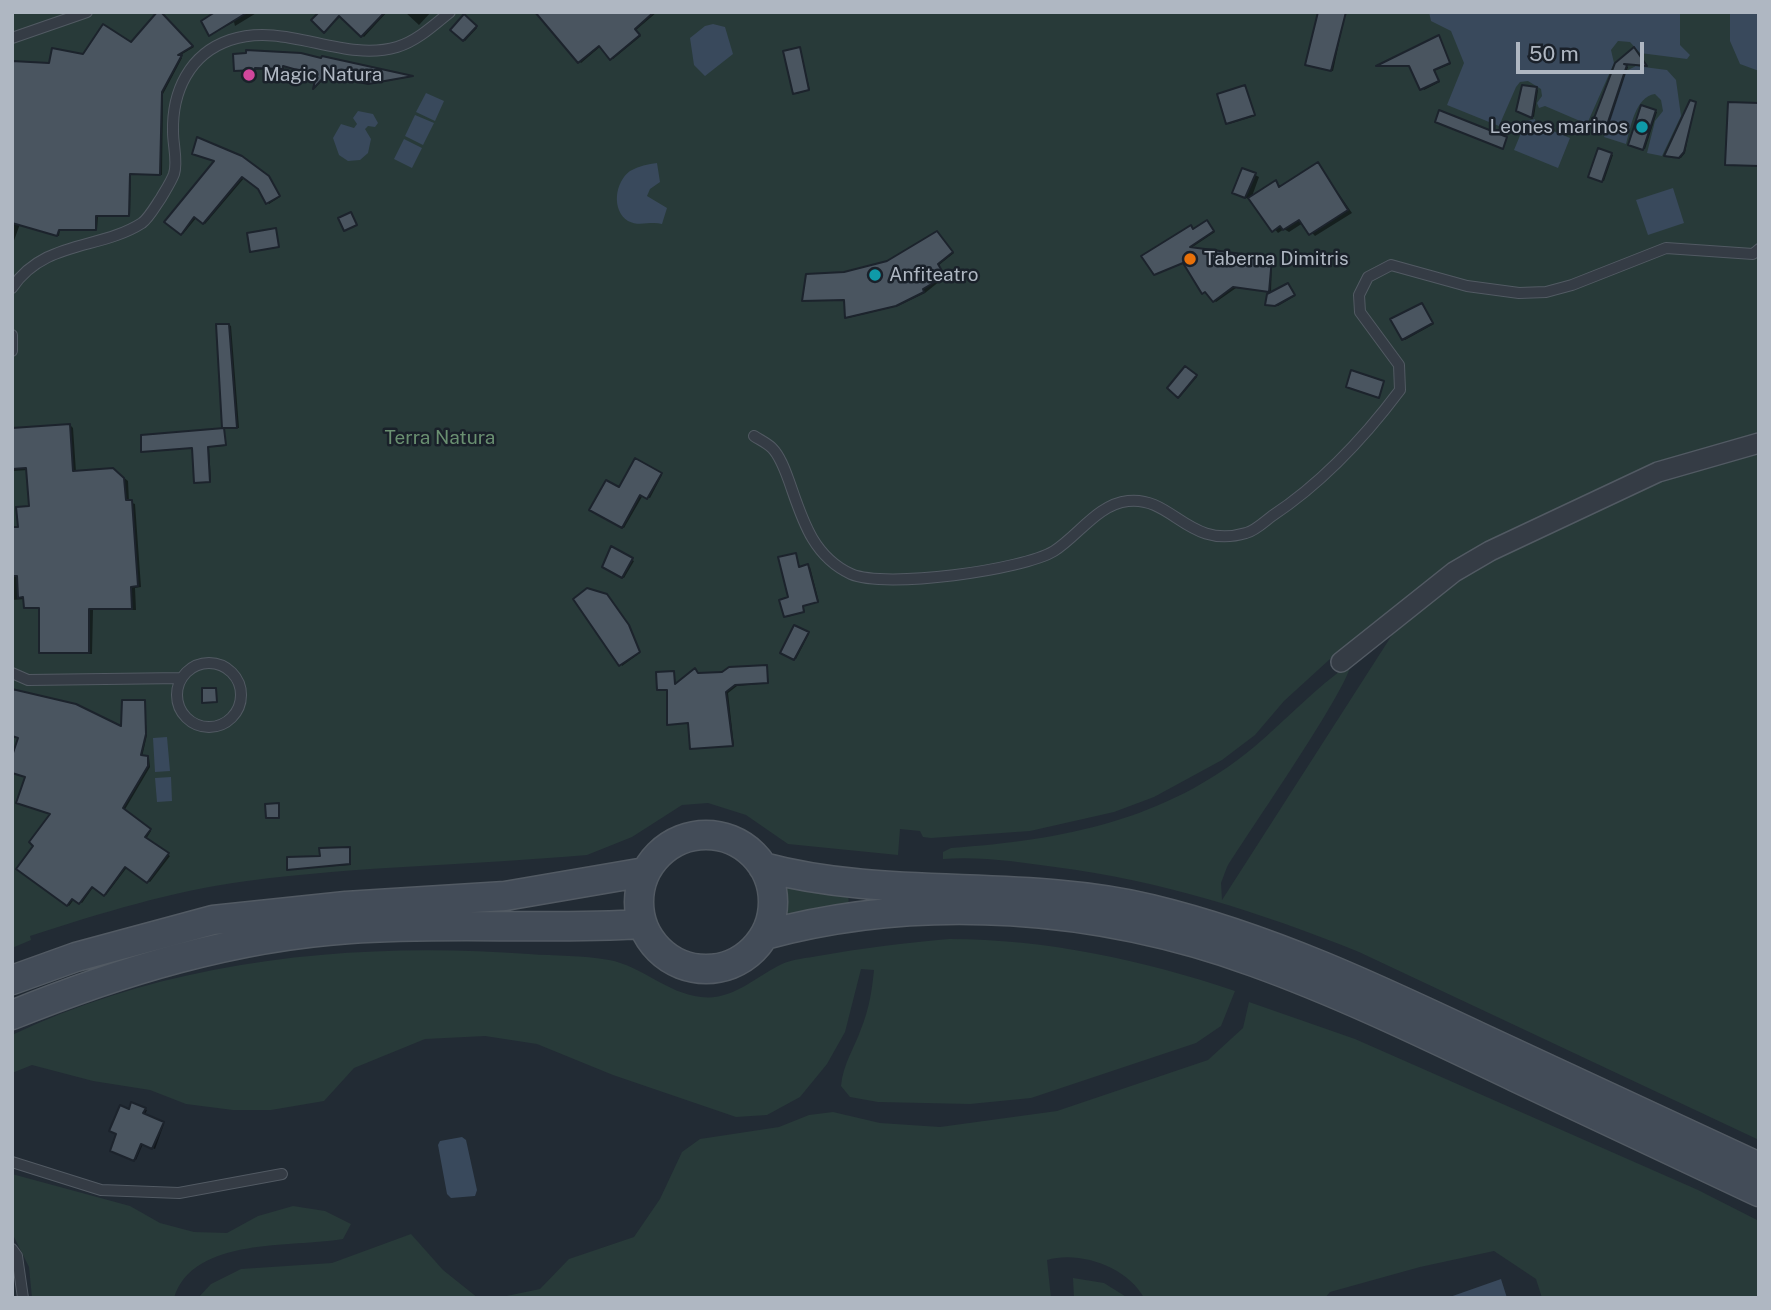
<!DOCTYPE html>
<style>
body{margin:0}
#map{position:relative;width:1771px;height:1310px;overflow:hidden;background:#222b34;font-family:"Public Sans",sans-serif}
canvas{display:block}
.frame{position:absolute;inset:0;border:14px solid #afb7c2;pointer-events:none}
.scale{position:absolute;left:1516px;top:42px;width:128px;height:32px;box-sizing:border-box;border:4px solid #afb7c2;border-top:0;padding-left:9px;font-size:21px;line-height:24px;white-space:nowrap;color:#afb7c2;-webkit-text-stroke:5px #1a212a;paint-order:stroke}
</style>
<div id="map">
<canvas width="1771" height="1310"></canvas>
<div class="frame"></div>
<div class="scale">50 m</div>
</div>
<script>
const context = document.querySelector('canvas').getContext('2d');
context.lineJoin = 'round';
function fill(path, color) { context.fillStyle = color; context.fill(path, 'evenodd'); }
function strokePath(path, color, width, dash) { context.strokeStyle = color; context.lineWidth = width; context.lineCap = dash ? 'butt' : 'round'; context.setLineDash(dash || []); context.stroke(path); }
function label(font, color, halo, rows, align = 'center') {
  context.font = font + ' "Public Sans",sans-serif'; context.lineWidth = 5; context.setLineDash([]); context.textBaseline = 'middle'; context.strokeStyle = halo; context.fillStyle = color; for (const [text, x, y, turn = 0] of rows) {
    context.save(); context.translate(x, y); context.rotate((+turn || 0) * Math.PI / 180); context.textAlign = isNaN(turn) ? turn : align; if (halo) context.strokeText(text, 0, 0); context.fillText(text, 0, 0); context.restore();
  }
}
fill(new Path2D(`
 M12,12H1759V435L1670,460L1616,482L1341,649L1284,701L1255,735L1222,760L1154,797L1114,812L1030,831L931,838L923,837L920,831L900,829L898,855L788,844L746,815L708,803L682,805L632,837L587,855C474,865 359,866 247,881C172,891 101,913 30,936L31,940L12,948Z
 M1759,454V1140L1359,952C1260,912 1162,881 1055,867C1019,862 980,856 943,859V852L951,848C1062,840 1165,821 1254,747C1287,719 1315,688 1351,663C1349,688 1247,834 1227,867L1221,883L1222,900L1392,635L1430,599L1472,568L1642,488L1714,463Z
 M778,883L848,892L849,906L780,916L781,892Z
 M949,939C1046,939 1143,960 1235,991L1221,1026L1196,1043L1031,1098L970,1104L878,1102L850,1097L841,1086C843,1064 854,1049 861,1029C869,1010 872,990 874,970L861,969L845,1032L827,1064L800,1097L767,1115L736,1117L613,1075L537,1044L485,1036L425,1039L354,1068L324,1101L271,1110H233L186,1104L150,1090L93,1081L32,1065L12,1073V1035C171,959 356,941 529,954C555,956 583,955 609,960C642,966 666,993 701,997C733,1001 756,976 782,964C793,959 807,958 818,956C862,948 905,943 949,939Z
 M1249,1002L1355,1039L1698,1190L1759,1221V1298H1542L1536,1279L1494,1251L1420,1267L1330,1292L1325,1298H1144C1128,1267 1079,1250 1047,1260L1051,1298H497L540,1289L569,1259L634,1237L660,1199L682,1152L700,1139L779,1127L809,1115L833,1112L880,1123L940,1127L1057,1111L1208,1060L1243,1028Z
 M12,1174L130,1206L160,1223L194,1232L227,1233L258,1216L293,1206L325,1211L351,1224L343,1239C292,1248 193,1236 174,1298H32L29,1267L12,1233Z
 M411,1234L443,1270L478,1298H198L211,1284L241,1269L332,1263Z
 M1073,1278L1104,1283L1128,1298H1074Z`), '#283a39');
fill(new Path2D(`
 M1429,12H1680V45L1690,55L1687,59L1640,53L1630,42L1618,41L1611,50L1614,63L1587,124L1545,106L1539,108L1537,103L1542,96L1541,89L1528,81L1520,82L1516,87L1499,126L1447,105L1464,63L1451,31L1431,21Z
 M1730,12H1759V71L1740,64L1730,41Z
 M713,24L725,27L733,54L705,76L694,65L690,38L705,26Z
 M1636,66L1667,70L1676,80L1681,116L1662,156L1647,153L1655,121L1663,111L1661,100L1655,94C1635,97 1631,127 1626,144L1604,137L1626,71Z
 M426,93L444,101L435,121L416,112Z
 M358,111L373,114L378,123L375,127L368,126L365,129L371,139L368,153L360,160L348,161L339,155L333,138L341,124L354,128L357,124L353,118Z
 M415,115L434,123L423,145L405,136Z
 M1535,119L1537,132L1548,135L1553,131L1570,138L1558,168L1514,150L1526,121Z
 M404,139L422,148L412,168L394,159Z
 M657,163L660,182L650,189L647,196L667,208L662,224C650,221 639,227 628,221C611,210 615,182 630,171C639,166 648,164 657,163Z
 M1673,188L1684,223L1648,235L1636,200Z
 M167,737L170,771L155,772L153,738Z
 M171,777L172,801L157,802L155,778Z
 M462,1137L466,1140L477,1190L475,1196L451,1198L447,1194L438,1145L440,1141Z
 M1501,1279L1507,1298H1447Z`), '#39495c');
fill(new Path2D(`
 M225,12H258L235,26L234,22L210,35Z
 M322,12H387L364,37L341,16L325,31Z
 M405,12H431L419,25Z
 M538,12H657L636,30L641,36L613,59L601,46L581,63Z
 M161,13L194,47L179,56L182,58L163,94L162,175L131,174L130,216H98L97,230H60L59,236L20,224L12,246V64L50,65L131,44Z
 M1345,15L1333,71L1309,65Z
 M466,17L477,28L465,41L464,40Z
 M1439,36L1451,64L1434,71L1440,82L1424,90L1411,66H1380Z
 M800,49L810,90L796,94L794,93Z
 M1636,50L1646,66L1620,63L1628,67L1607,131L1593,125L1616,64Z
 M247,55H300L410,77L371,84L328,75L315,88L319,72L313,70V73L284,66V69L236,70Z
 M1245,86L1255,116L1229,124L1227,123Z
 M1536,89L1538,90L1534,117L1518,110Z
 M1695,103L1685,153L1681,158L1668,156Z
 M1642,107L1657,112L1645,149L1630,144Z
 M1599,150L1613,155L1604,181L1590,176Z
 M216,161L270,179L280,197L269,204L259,188L245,177L205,224L197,217L183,234L167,222Z
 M1318,164L1352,213L1315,236L1303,223L1289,232L1284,229L1278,233L1251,200L1239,195L1255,175L1259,177L1251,199L1276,183L1282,187Z
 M1207,222L1215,232L1191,248L1272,259L1271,292L1236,288L1216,302L1207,292L1203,293L1185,263L1155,274L1191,227L1194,230Z
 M939,234L954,253L939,265L945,277L925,293L898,306L848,318L845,300L806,301L845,274L888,263Z
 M1288,285L1295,296L1278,306L1269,305Z
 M1422,305L1434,324L1405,340L1403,339Z
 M229,325L231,326L239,428H226Z
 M1185,368L1197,377L1180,397L1169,388Z
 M70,425L73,428L76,472L118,473L128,481L129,502L135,504L141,587L135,588L136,610H93L92,654H45L41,652V609L25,607V599L12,600V529L19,528L31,508L28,470L12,471V428Z
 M223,430L225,446L209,447L211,482H195L194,448L144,452Z
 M636,460L662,475L650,498L643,495L624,528L591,509L619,489Z
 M612,548L634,561L624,578L604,566Z
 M795,555L800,568L810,567L819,602L803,606L805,612L787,617Z
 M609,597L630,628L640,653L622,666Z
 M795,627L809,634L796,659L782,652Z
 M766,666L769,683L737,686L728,693L734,746L693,749L690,723L669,724L668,690L658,689L674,672L676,685L699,674Z
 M144,702L147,735L142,757L149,758L150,767L124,811L151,831L146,839L170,856L150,882L128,866L106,895L94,886L82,903L75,898L69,906L18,868Z
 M349,849L351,865L289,869L321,858Z
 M132,1104L147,1110L144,1116L164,1124L155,1149L143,1144L136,1160L112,1150Z`), '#0007');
const building = new Path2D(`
 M157,12H161L193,46L178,55H182L162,92L160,175L130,174L129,216H96V230H59L57,236L12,223V61L49,63L52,48L83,54L103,24L131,42Z
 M215,12H248L209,36L201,21Z
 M319,12H385L361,37L339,16L324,33L311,20Z
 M535,12H654L635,29L640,35L610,60L599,46L578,63Z
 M1318,12H1346L1331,71L1305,65Z
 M464,14L477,26L463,41L450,30Z
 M1439,35L1450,63L1434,70L1439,81L1420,90L1409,66H1376Z
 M800,47L809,90L793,94L783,51Z
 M1634,47L1647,66L1624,64L1627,65L1605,131L1591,126L1615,63Z
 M246,50L301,53L321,58L322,56L413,76L368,84L326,75L313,89L317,72L312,71L311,74L283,66V69L255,68V70L234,71L233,54L246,53Z
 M1245,85L1255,115L1226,124L1217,94Z
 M1522,85L1537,87L1532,118L1516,111Z
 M1690,100L1696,102L1684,152L1679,158L1664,156Z
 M1728,102L1759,103V166L1725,165Z
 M1641,105L1656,110L1643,150L1628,145Z
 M1439,110L1507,137L1503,149L1435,122Z
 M197,137L242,156L269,176L280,196L266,204L258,189L242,177L203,224L194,217L181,235L164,222L214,161L192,154Z
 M1598,148L1612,153L1602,182L1588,177Z
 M1318,162L1348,210L1309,235L1299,220L1283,230L1280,226L1272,232L1248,198L1276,180L1279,187Z
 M1242,168L1256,173L1245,198L1232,193Z
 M351,212L357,225L344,231L338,218Z
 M1207,220L1214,231L1190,247L1272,258L1269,292L1233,287L1213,302L1205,292L1202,294L1183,263L1154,275L1141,256L1191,225L1193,229Z
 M276,228L279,247L250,252L247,233Z
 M937,231L953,252L938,264L945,276L923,289L924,292L896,306L845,318L844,300L802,301L806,274L844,272L887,261Z
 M1288,283L1295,295L1275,306L1265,305L1267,294Z
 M1422,303L1433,323L1402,340L1390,319Z
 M216,324H229L237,428H222Z
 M1185,366L1197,375L1178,398L1167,388Z
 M1351,370L1384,381L1379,398L1346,387Z
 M70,424L73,471L113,468L124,478L126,500H132L138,586L131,587L132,609H89V653H39V608H24L23,597L18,598L17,576H12V527H18L16,507L29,506L26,468L12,469V428Z
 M224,428L226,445L208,447L210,482L194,483L192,448L141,452V435Z
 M635,458L662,473L647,499L640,495L622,528L589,510L606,480L619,487Z
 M611,546L633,558L622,578L602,567Z
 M796,553L799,567L808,564L818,602L803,606L804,612L784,617L779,600L788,597L778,557Z
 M587,588L607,594L629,625L640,652L619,666L573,599Z
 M794,625L809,632L794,660L780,653Z
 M767,665L768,683L735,685L726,692L733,746L690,749L688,723L667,725V690H657L656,672L674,671L675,684L695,668L698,673L722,672L729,667Z
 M202,688H216L217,702L202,703Z
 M12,689L76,704L121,726L122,700H145L146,734L141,755L148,756V766L123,808L151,829L145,837L169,853L147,883L125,867L104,896L92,887L79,904L72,899L67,906L16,869L33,846L29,842L50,814L16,803L25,777L12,773V756L18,738L12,736Z
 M279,803V818H266L265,804Z
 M350,847V864L287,870V857L320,856L319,848Z
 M131,1102L146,1108L143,1113L164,1122L152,1149L141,1144L134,1161L110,1151L116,1134L109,1131L120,1105L129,1109Z`);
fill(building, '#4a5560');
strokePath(building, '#1c232c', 2);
const service = new Path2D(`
 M12,38L87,12
 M12,288C44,240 100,250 142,223C149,218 156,205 161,198C165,191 171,182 174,174C178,162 173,145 173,132C172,92 189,54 230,40C286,21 342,63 397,47C417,41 434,25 450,12
 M12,335V351
 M754,436C760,440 767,443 772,448C780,456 785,470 789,481C802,518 812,556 851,574C885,589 1023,570 1054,551C1078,536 1098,504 1128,501C1173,496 1188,550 1246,533C1255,531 1264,522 1272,516C1322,483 1364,438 1400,390L1399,365L1360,312L1359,295L1368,277L1391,265L1467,286L1519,293L1546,292L1572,285L1666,248L1753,254L1759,249
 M177 695a32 32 0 1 1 64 0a32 32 0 1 1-64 0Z
 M12,673L28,680L182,678
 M12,1162L101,1190L179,1193L282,1174
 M12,1249L17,1256L23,1298`);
const minor = new Path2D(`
 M1341,662L1454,572L1490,551L1658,472L1759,443`);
const secondary = new Path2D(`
 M639 902a67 67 0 1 1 134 0a67 67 0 1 1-134 0Z
 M763,867C889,901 1024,878 1151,909C1271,938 1380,990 1490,1042C1580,1084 1669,1125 1759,1167
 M765,935C923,892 1100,906 1254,962C1343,994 1429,1036 1515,1077C1596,1116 1678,1153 1759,1192
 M12,980L76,957L213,920L346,906L505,896L645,872
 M12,1015C121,971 233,937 350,929C447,922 545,930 642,924`);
strokePath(service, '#525a63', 12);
strokePath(minor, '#525a63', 22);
strokePath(secondary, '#525a63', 31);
strokePath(service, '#353c45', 10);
strokePath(minor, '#353c45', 19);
strokePath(secondary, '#434c58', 28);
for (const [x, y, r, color] of [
 [249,75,7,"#d1479c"],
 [1642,127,7,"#0f9aa8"],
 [1190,259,7,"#e8710a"],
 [875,275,7,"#0f9aa8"]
]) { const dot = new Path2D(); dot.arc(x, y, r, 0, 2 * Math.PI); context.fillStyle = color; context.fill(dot); strokePath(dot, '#1a212a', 2.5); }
label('19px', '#afb7c2', '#1a212a', [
 ["Magic Natura",263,75],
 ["Leones marinos",1628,127,"right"],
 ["Taberna Dimitris",1204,259],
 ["Anfiteatro",889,275]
], 'left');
label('19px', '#6a9071', '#1a212a', [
 ["Terra Natura",440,438]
]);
</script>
